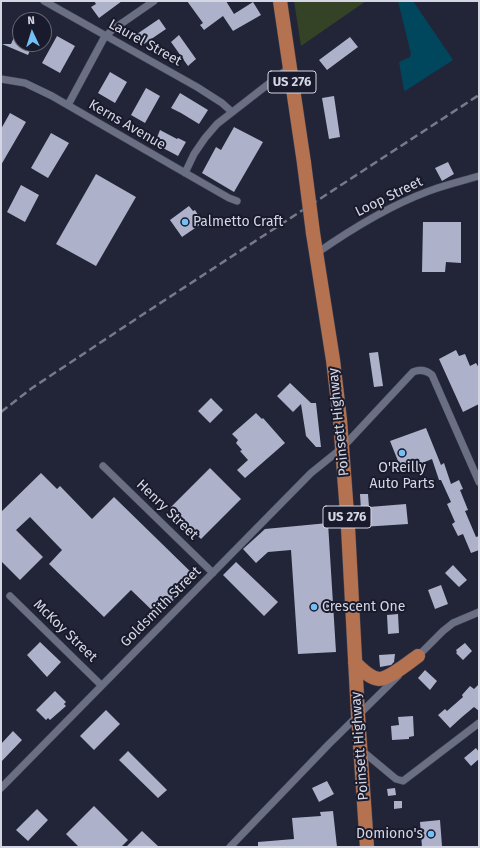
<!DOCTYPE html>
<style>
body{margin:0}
#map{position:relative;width:480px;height:848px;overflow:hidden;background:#222537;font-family:"Fira Sans",sans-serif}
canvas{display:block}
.frame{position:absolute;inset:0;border:2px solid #d4d7e3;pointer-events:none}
.north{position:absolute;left:12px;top:12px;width:40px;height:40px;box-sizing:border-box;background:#191b2d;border:1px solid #646676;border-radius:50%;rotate:356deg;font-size:11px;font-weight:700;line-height:16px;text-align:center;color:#d4d7e3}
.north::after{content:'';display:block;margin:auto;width:14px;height:18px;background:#74c0f6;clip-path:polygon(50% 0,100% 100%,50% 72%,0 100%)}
</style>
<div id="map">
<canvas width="480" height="848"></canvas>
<div class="frame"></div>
<div class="north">N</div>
</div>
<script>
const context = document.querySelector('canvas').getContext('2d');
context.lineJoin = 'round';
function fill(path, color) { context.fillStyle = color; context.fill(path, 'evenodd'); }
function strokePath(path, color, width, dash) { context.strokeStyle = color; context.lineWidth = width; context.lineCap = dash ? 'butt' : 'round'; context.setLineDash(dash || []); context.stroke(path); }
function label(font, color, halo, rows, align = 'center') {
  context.font = font + ' "Fira Sans",sans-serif'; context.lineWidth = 4; context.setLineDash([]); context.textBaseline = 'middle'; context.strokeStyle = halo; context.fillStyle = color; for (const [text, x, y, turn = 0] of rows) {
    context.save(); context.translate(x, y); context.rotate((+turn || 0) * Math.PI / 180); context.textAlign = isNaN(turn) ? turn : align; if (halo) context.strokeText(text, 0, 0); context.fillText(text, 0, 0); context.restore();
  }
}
fill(new Path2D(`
 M294,1H366L301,46Z`), '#344226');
fill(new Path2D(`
 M398,1H413L453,60L405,91L404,90L399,62L410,57L411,54Z`), '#00475e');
fill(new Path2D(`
 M94,1H122L99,18L91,7L96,4Z
 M187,1H226L234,14L253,2L261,15L233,31L223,16L204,30L200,25L203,23Z
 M159,19L166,29L141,46L134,36Z
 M20,24V44H33L28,55L2,44H11Z
 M179,35L196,59L188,66L171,42Z
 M57,36L75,46L60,73L42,63Z
 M350,37L358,47L327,70L319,60Z
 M110,72L127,82L115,103L98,93Z
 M146,88L160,96L145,123L131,115Z
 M180,93L208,110L199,124L181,113L171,108Z
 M334,96L340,137L329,139L322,98Z
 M10,113L26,122L1,165V129Z
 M234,127L263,142L234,192L202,173L216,147L221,150Z
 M160,130L177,139L178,138L186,142L178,156L161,147L160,148L154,145Z
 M51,133L69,143L48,178L31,168Z
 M448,162L454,174L442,181L435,168Z
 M96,174L136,197L96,266L56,244Z
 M21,185L39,195L25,222L7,212Z
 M189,206L193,211L195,210L200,218L198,219L201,224L182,237L170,220Z
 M423,222H461V263L446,262L445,272H422Z
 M456,350L459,356L465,354L470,366L476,363L479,368V404L463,412L439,359Z
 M378,352L383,386L374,387L369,353Z
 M290,383L311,403H316L321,447H316L306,436L301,404L293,412L277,396Z
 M211,398L223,410L210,423L198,411Z
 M256,413L262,419L263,418L285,443L245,478L237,470L248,460L240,451L242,450L236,443L238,440L232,434Z
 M426,428L441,465L444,463L451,484L459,480L463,489L460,490L468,510L465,511L476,537L479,536V550L471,553L463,534L458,536L452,524L455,522L447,504L451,502L441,480H439L432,459L402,471L390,441Z
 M210,468L241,499L201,539L170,508Z
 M41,473L57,489L60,486L92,519L114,497L196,577L158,616L131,590L104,617L49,564L62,550L30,517L16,530L43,557L20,580L1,561V512Z
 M360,494H368L369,507L406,504L408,524L362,527Z
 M328,523L336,652L298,654L291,550L268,552L256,563L243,549L265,529Z
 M236,562L278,602L264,616L223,575Z
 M453,565L467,580L459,587L445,573Z
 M441,585L448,604L435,609L428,590Z
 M398,614L399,633L388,634L387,615Z
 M40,642L61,662L47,677L27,655Z
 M465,643L472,651L463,660L456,653L457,652L456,650Z
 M395,654L394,662L391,665L380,667L379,655Z
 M425,670L437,681L430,690L418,678Z
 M479,684V711L474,707L462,717L450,728L438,715L445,709L447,711L463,697L462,695L470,686L474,689Z
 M55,691L66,702L64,704L66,706L50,720L48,718L46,720L36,710Z
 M106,710L120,724L94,750L80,736Z
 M413,716L414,736L409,737V739L392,740L391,726L399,725L398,717Z
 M13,731L22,740L1,762V744Z
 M476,748L479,752V759L471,766L464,758Z
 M128,751L167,790L158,798L119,760Z
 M327,781L334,794L319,802L312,788Z
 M395,788L396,795L388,796L387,789Z
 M394,801H402V808L394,809Z
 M94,806L128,840L121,847H79L66,834Z
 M37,809L48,820L28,841L16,830Z
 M333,811L337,847H258V842L294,839L292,818L321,816L320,812Z
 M440,820L442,846L422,847L420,822Z
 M142,831L159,847H126Z`), '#adb2ca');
const street = new Path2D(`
 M44,1L197,87L222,103L232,112
 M1,79L25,83L52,96L201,182L229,198L237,201
 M68,105L104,38L112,30L154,1
 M185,173L194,154L205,138L217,124L289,68
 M317,253C350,230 391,205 429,191C445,185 462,181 479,176
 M103,466L213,573
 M10,596L101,685
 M417,657L443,631L453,623L479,612
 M360,749L396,779L403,781L479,723
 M1,788L311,473L342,448L413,372C420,369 426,370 432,375L479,482
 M230,847L329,744L398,676`);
const highway = new Path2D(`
 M280,1L304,163
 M313,233L333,360L340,420L348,527L358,715L367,847
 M355,663C362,669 369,678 379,679C389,679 409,662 418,656`);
strokePath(street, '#404251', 8);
strokePath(highway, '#404251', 15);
strokePath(street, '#6a6f84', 7);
strokePath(highway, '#b57250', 14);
strokePath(new Path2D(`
 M1,412L32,388L142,315L479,95`), '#767988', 2.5, [8, 4]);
const highwayBridge = new Path2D(`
 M304,163L313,233`);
strokePath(highwayBridge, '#404251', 15, []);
strokePath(highwayBridge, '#b57250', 14);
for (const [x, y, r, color] of [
 [185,222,4,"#74c0f6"],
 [402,453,4,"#74c0f6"],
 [314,607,4,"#74c0f6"],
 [431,834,4,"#74c0f6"]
]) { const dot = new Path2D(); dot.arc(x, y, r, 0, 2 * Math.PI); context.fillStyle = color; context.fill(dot); strokePath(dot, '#191b2d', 1.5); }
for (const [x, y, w] of [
 [292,82,48],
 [347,517,48]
]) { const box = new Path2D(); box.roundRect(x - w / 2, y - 11, w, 22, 3); context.fillStyle = '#191b2d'; context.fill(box); strokePath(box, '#d4d7e3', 1); }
label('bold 13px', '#d4d7e3', null, [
 ["US 276",292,82],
 ["US 276",347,517]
]);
label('14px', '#d4d7e3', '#191b2d', [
 ["Laurel Street",145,43,29],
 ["Kerns Avenue",127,125,30],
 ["Loop Street",389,197,-26],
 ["Poinsett Highway",339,422,-96],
 ["Henry Street",167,510,44],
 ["Goldsmith Street",161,607,-45],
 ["McKoy Street",65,631,44],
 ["Poinsett Highway",360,746,-94]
]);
label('14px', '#d4d7e3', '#191b2d', [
 ["Palmetto Craft",193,222],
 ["O'Reilly",402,468,"center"],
 ["Auto Parts",402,484,"center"],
 ["Crescent One",322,607],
 ["Domiono's",423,834,"right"]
], 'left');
</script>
